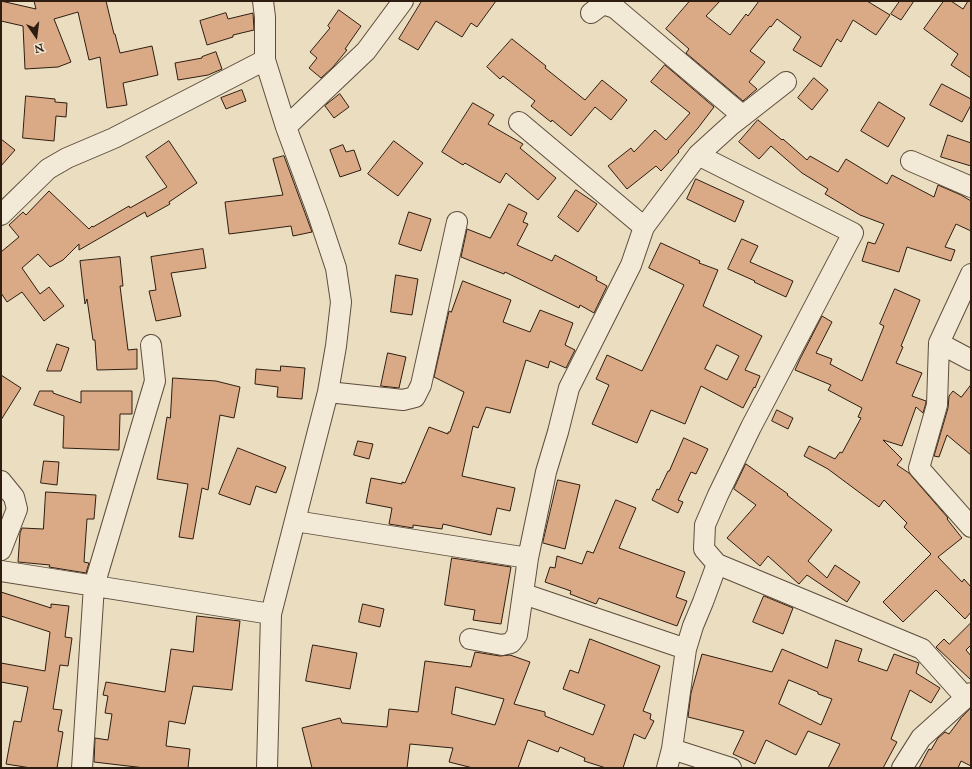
<!DOCTYPE html>
<style>
body{margin:0}
#map{position:relative;width:972px;height:769px;overflow:hidden;background:#ebddc0;font-family:"IM FELL Great Primer",serif}
canvas{display:block}
.frame{position:absolute;inset:0;border:2px solid #2e1d10;pointer-events:none}
.north{position:absolute;left:16px;top:16px;width:40px;height:40px;-webkit-text-stroke:3px #f2e9d6;paint-order:stroke;rotate:166deg;font-size:11px;font-weight:700;line-height:16px;text-align:center;color:#2e1d10}
.north::after{content:'';display:block;margin:auto;width:14px;height:18px;background:#2e1d10;clip-path:polygon(50% 0,100% 100%,50% 72%,0 100%)}
</style>
<div id="map">
<canvas width="972" height="769"></canvas>
<div class="frame"></div>
<div class="north">N</div>
</div>
<script>
const context = document.querySelector('canvas').getContext('2d');
context.lineJoin = 'round';
function fill(path, color) { context.fillStyle = color; context.fill(path, 'evenodd'); }
function strokePath(path, color, width, dash) { context.strokeStyle = color; context.lineWidth = width; context.lineCap = dash ? 'butt' : 'round'; context.setLineDash(dash || []); context.stroke(path); }
const building = new Path2D(`
 M1,1L36,9L34,1H106L114,34H115L120,53L152,46L158,75L123,83L127,105L107,108L100,57L89,60L78,12L54,19L71,62L58,67L25,69L23,26L1,21Z
 M422,1H496L477,27L471,23L462,37L436,21L418,50L399,39Z
 M690,1H720L706,16L730,35L746,14L748,16L759,1H867L890,15L876,35L853,20L841,42L837,39L821,67L793,50L801,37L777,19L771,27L770,26L750,51L765,62L749,82L757,89L743,101L686,53L689,49L666,29Z
 M900,1H914L901,20L891,14Z
 M944,1H951L963,9L968,1H971V78L951,65L958,54L924,29Z
 M339,10L361,26L345,49L347,50L333,67L321,78L309,68L317,58L310,52L330,28L328,26Z
 M226,13L228,19L253,13L254,30L233,35V37L207,45L200,21Z
 M512,39L546,66L545,68L585,100L602,80L627,100L611,120L595,107L571,136L552,120L551,122L531,106L535,101L503,76L500,79L487,67Z
 M216,52L222,69L208,75L178,80L175,63L202,58V57Z
 M665,65L714,107L698,128L678,151L679,152L661,171L656,166L627,189L608,166L631,148L634,152L655,130L666,140L690,113L651,82Z
 M814,78L828,90L812,110L798,98Z
 M942,84L971,99V105L962,122L930,105Z
 M242,90L246,101L226,109L221,98Z
 M340,94L349,107L334,118L325,106Z
 M26,96L55,99V102L67,103L66,117L56,116L54,141L23,138Z
 M879,102L905,118L888,147L861,131Z
 M473,103L494,115L488,124L523,144L520,148L556,178L538,200L506,173L500,183L465,163L463,165L442,152Z
 M758,120L782,140L783,139L807,160L810,156L838,172L846,159L887,184L892,175L934,197L938,185L961,195L971,201V231L956,224L945,247L955,250L951,261L907,247L899,272L862,261L868,242L875,244L884,224L860,215L825,194L828,189L802,173L771,146L759,159L739,142Z
 M948,135L971,143V166L941,157Z
 M1,139L15,150L1,166Z
 M169,141L197,183L169,202L170,204L147,217L145,212L79,250V244L63,260L50,267L38,254L22,268L40,294L49,287L64,306L44,321L22,292L7,302L1,293V252L19,237L9,225L23,212L26,215L49,191L89,229L92,226L93,227L129,206L130,208L167,187L146,157Z
 M394,141L423,163L398,196L368,174Z
 M343,145L346,152L354,150L361,170L340,177L330,150Z
 M284,156L312,232L293,236L291,226L229,234L225,202L283,195L273,159Z
 M696,179L744,201L735,222L687,199Z
 M576,190L597,204L578,232L558,217Z
 M509,204L527,213L523,222L528,224L517,245L552,261L555,255L597,277L596,280L607,286L594,313L580,305L579,308L505,272L504,274L461,257L467,229L490,238Z
 M409,212L431,219L421,251L399,244Z
 M742,239L758,246L750,262L793,281L786,297L754,282L755,281L728,269Z
 M661,243L700,261L699,263L718,270L703,306L762,336L745,370L760,376L755,388L754,387L743,408L701,386L685,424L651,410L637,443L592,424L609,385L596,379L607,355L642,371L684,285L649,268ZM717,345L739,356L727,380L705,369Z
 M203,249L206,268L171,273L181,316L156,321L149,291L156,290L151,257Z
 M120,257L123,286H120L128,350L137,349V369L97,370L95,340H93L87,299L85,304L80,261Z
 M396,275L418,279L412,315L391,312Z
 M463,281L511,300L503,322L530,332L540,310L573,323L565,345L575,350L566,368L550,361L548,368L526,360L510,413L486,407L478,428L473,426L462,476L515,488L510,511L497,508L491,535L443,524L442,529L413,525V528L389,524L392,508L366,503L371,478L402,484V482L405,483L429,427L448,434V432H450L464,392L434,377L449,311L451,312Z
 M895,289L920,300L901,346L903,347L896,363L922,373L912,396L926,401V403L923,413L916,407L902,446L883,440L902,459L897,465L909,473L948,518L947,519L962,538L938,557L962,582L964,579L971,587V612L965,619L936,590L903,622L883,602L931,554L904,527L907,523L884,500L879,507L828,469L804,456L809,446L835,459L840,452L842,453L861,418L858,417L862,408L828,390L831,385L795,370L800,359L822,316L832,322L816,353L832,359L830,364L862,381L884,326L880,324Z
 M57,344L69,348L61,371H47Z
 M388,353L406,357L399,388L381,386Z
 M281,366L305,368L302,399L277,397L278,387L255,384L256,369L280,371Z
 M1,375L21,388L1,420Z
 M173,378L216,381L240,387L234,418L220,415L208,490L202,488L193,539L179,537L188,484L157,479L167,417L170,418Z
 M971,385V455L947,435L939,457L934,456L948,408L949,396L953,391L961,397Z
 M40,391H53V393L81,403V391H132V414H120L119,450L63,448L64,416L34,405Z
 M777,410L793,418L788,429L772,421Z
 M684,438L708,449L696,474L691,472L678,500L683,502L678,513L652,500L657,489L659,490L668,471H669Z
 M358,441L373,444L369,459L354,455Z
 M238,448L286,467L276,493L256,486L250,505L219,494Z
 M44,461L59,462L57,485L41,483Z
 M746,464L788,494L787,495L832,530L808,561L827,578L835,565L860,582L847,602L807,575L799,584L768,556L760,566L727,538L756,505L734,489Z
 M558,480L580,485L565,549L543,543Z
 M46,492L96,495L94,519H87L84,562L89,563L86,573L49,567L50,565L18,562L20,533L22,528L43,529Z
 M616,500L636,508L619,548L685,572L676,597L687,601L677,626L599,598L596,604L570,594L571,591L545,582L550,567L555,568L557,556L582,564L587,551L593,553Z
 M452,558L511,567L501,624L473,620L475,610L445,605Z
 M1,592L51,608V604L69,606L65,637L72,638L68,666L60,665L53,709L62,710L58,731L63,732L57,768H31L6,764L14,721L21,722L28,687L1,682V663L45,671L50,632L1,616Z
 M764,596L793,608L783,634L753,622Z
 M363,604L384,609L380,627L359,622Z
 M197,616L240,621L232,690L193,686L185,724L169,721L166,746L190,749L188,768H145L94,762L95,738L108,740L112,714L105,713L108,696L103,695L106,682L165,692L171,649L193,652Z
 M971,623V645L966,650L971,656V680L936,647L944,639L949,644Z
 M590,639L660,666L643,711L651,714L650,719L654,721L645,739L634,734L623,768H606L584,761L585,758L560,747L558,752L528,740L518,768H473L449,762L453,748L410,744L407,768H312L302,728L340,718L342,723L387,727L389,709L418,712L425,661L471,667L475,652L500,656L510,655L530,662L514,704L545,712V716L593,735L605,705L563,689L570,670L578,673ZM456,687L504,699L495,725L452,714Z
 M836,640L862,649L858,661L887,671L894,654L919,663L916,673L940,688L931,703L910,690L891,739L897,742L883,768H828L840,744L808,731L796,755L766,740L755,764L733,754L744,731L688,717L691,693L702,654L772,672L782,649L827,668ZM789,680L818,692V694L832,699L821,725L779,704Z
 M313,645L357,653L350,689L306,681Z
 M971,708V766L961,761L958,768H919L929,749L931,750L938,738L945,732L949,734L961,718Z`);
fill(building, '#daaa87');
strokePath(building, '#2e1d10', 1);
const minor = new Path2D(`
 M263,1L265,17V60L286,127L318,214L336,268L341,302L336,346L328,392L271,614L267,768
 M591,13L603,4L615,8L743,116
 M519,122L644,227
 M286,127L366,51L403,1
 M698,155L853,233L751,427L718,495L705,525L704,549L717,564L922,649L966,698
 M911,161L971,187
 M1,215L48,169L67,158L114,138L265,60
 M971,274L939,343L937,405L919,468L971,527
 M939,343L971,360
 M328,392L403,400L415,397L421,385L457,222
 M1,481L14,497L17,509L1,550
 M295,521L528,558
 M1,571L271,614
 M524,594L686,649
 M470,639L502,645L511,643L517,635L528,558L546,472L558,432L569,388L631,265L644,227L698,155L731,125L786,82
 M672,749L731,768
 M82,768L94,586L155,381L151,345
 M667,768L672,749L686,649L693,626L703,602L717,564
 M902,768L921,738L971,693`);
strokePath(minor, '#5d4d3c', 22);
strokePath(minor, '#f2e9d6', 20);
</script>
